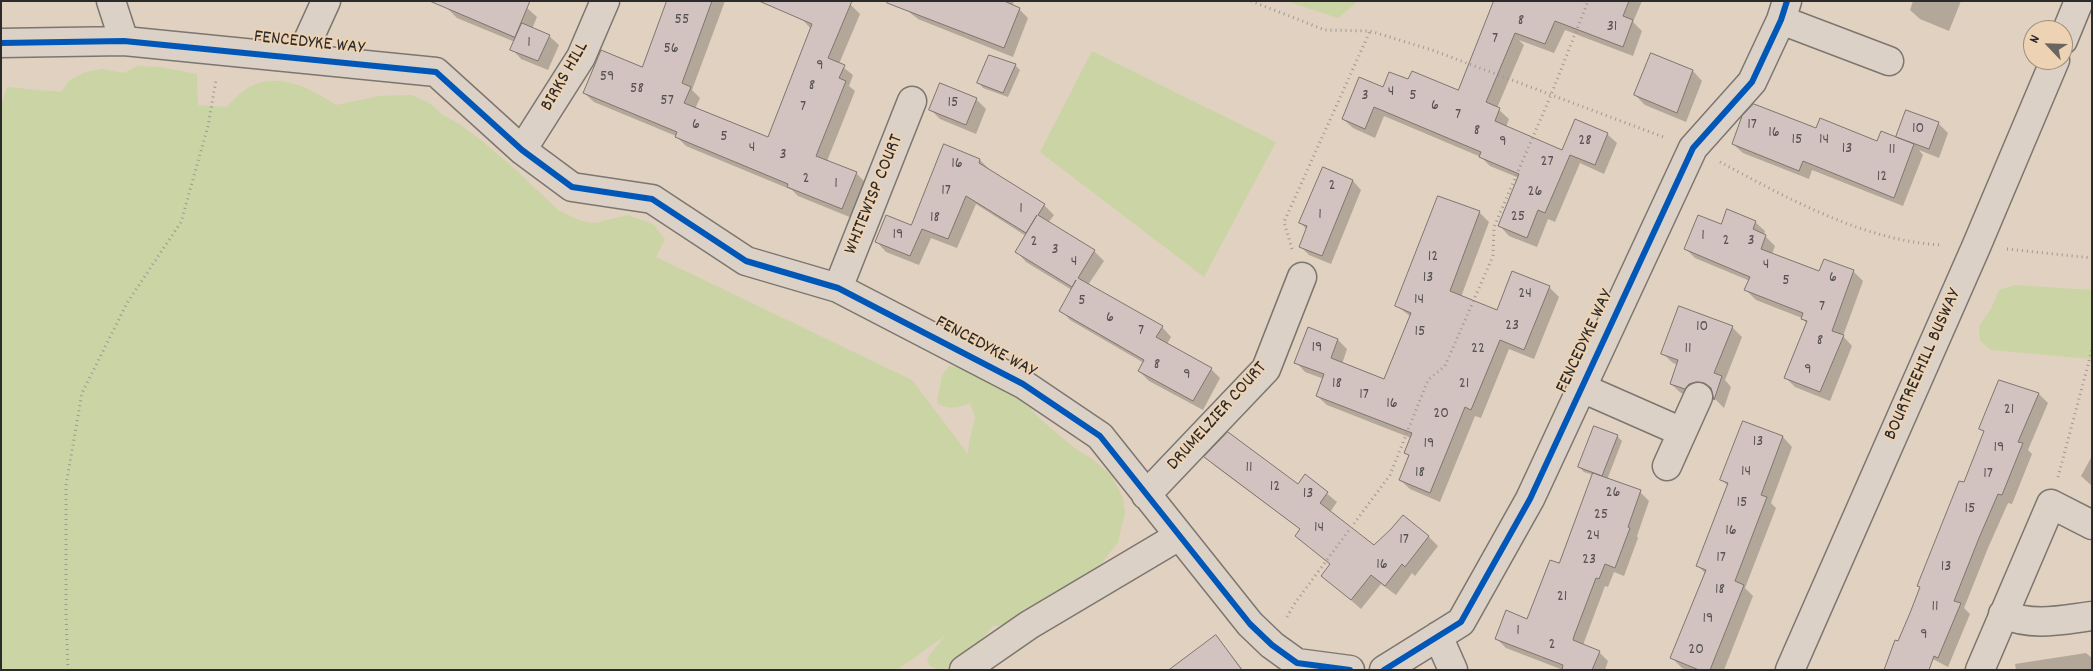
<!DOCTYPE html>
<style>
body{margin:0}
#map{position:relative;width:2093px;height:671px;overflow:hidden;background:#e0d1c1;font-family:Dekko,sans-serif}
canvas{display:block}
.frame{position:absolute;inset:0;border:2px solid #2b2b2b;pointer-events:none}
.north{position:absolute;left:2023px;top:20px;width:50px;height:50px;box-sizing:border-box;background:#edd2b4;border:1px solid #9f8f7d;border-radius:50%;rotate:294deg;font-size:14px;font-weight:700;line-height:20px;text-align:center;color:#2b2b2b}
.north::after{content:'';display:block;margin:auto;width:18px;height:22px;background:#6a6560;clip-path:polygon(50% 0,100% 100%,50% 72%,0 100%)}
</style>
<div id="map">
<canvas width="2093" height="671"></canvas>
<div class="frame"></div>
<div class="north">N</div>
</div>
<script>
const context = document.querySelector('canvas').getContext('2d');
context.lineJoin = 'round';
function fill(path, color) { context.fillStyle = color; context.fill(path, 'evenodd'); }
function strokePath(path, color, width, dash) { context.strokeStyle = color; context.lineWidth = width; context.lineCap = dash ? 'butt' : 'round'; context.setLineDash(dash || []); context.stroke(path); }
function label(font, color, halo, rows, align = 'center') {
  context.font = font + ' Dekko,sans-serif'; context.lineWidth = 4; context.setLineDash([]); context.textBaseline = 'middle'; context.strokeStyle = halo; context.fillStyle = color; for (const [text, x, y, turn = 0] of rows) {
    context.save(); context.translate(x, y); context.rotate((+turn || 0) * Math.PI / 180); context.textAlign = isNaN(turn) ? turn : align; if (halo) context.strokeText(text, 0, 0); context.fillText(text, 0, 0); context.restore();
  }
}
fill(new Path2D(`
 M1286,1H1358L1338,18Z
 M1092,51L1276,142L1204,277L1040,152Z
 M137,66L161,67L197,74L198,105L227,107C230,102 235,98 240,94C270,67 309,87 336,105L379,96L412,95L429,103L443,115L459,124L481,140L516,170L558,210L581,221L595,223L628,215L653,224L665,239L656,257L912,380L968,454L969,442L975,418L970,403C958,408 949,410 937,403L942,375L949,366L961,367L995,387L1013,395L1030,408L1040,419L1076,449L1092,459L1111,475L1123,498L1125,513L1118,542L1096,571L1008,626H993C979,642 963,665 940,670L930,666L927,661L930,654L946,635L897,670H1V106L7,87L61,92L69,81L85,72L103,69L124,73Z
 M2015,285L2092,290V359L1991,350L1980,341L1979,326L1991,309L1999,290Z`), '#cbd4a4');
fill(new Path2D(`
 M512,1L527,8L537,17L532,29L549,36L559,45L548,70L521,59L512,49L515,42L457,18L448,9L449,5Z
 M668,1H725L692,90L700,98L695,109L769,139L811,29L802,19L850,4L860,14L839,64L853,75L849,86L855,91L827,161L856,173L866,183L852,218L798,196L792,190L686,146L676,136L594,102L584,93L643,69Z
 M895,1H1014L1012,6L1019,9L1028,18L1013,57L918,19Z
 M1594,1H1642L1633,22L1642,31L1633,56L1565,30L1554,53L1519,40L1524,45L1497,108L1509,119L1506,127L1562,151L1607,134L1617,143L1604,174L1580,163L1555,222L1548,219L1537,247L1509,236L1500,226L1519,178L1490,166L1481,157L1384,116L1375,138L1353,128L1343,119L1383,89L1409,81L1459,92L1486,23Z
 M1913,1H1961L1949,31L1920,19L1910,10Z
 M1652,55L1693,71L1702,81L1686,122L1645,105L1635,95Z
 M1015,65L1020,70L1008,97L983,88L979,83Z
 M976,99L986,109L976,134L940,119L931,110Z
 M1938,123L1948,133L1939,158L1919,150L1923,155L1903,206L1812,170L1809,179L1743,153L1733,144L1817,130L1878,143L1902,141L1898,136Z
 M980,160L989,169V171L1044,205L1054,215L1048,223L1094,251L1104,261L1088,285L1162,327L1171,337L1167,344L1211,369L1220,378L1203,410L1149,381L1139,371L1144,363L1070,320L1061,310L1072,290L1026,262L1017,252L1026,236L976,204L957,248L931,238L919,265L886,252L877,242L912,226Z
 M1353,181L1361,190L1331,264L1309,255L1301,247L1307,230L1301,223Z
 M1479,212L1489,222L1461,297L1498,311L1549,287L1559,297L1534,359L1509,349L1481,418L1475,416L1440,502L1410,489L1400,480L1409,456L1406,453L1411,438L1327,405L1317,396L1324,379L1305,372L1296,362L1338,340L1347,349L1342,364L1384,380L1411,317L1396,305Z
 M1755,222L1765,231L1764,235L1775,246L1772,254L1820,273L1853,271L1863,281L1843,336L1852,346L1830,401L1795,387L1785,377L1807,324L1802,318L1756,300L1746,290L1750,281L1695,258L1686,249L1722,226Z
 M1732,327L1742,337L1725,380L1731,387L1724,408L1715,399L1713,392L1706,391L1695,398L1681,393L1671,384L1678,365L1673,363L1663,354Z
 M2000,382L2039,394L2048,403L2028,450L2032,454L2012,504L2008,503L1988,548L1964,608L1970,614L1948,667L1929,657L1930,670H1885L1899,643L1985,433L1980,428Z
 M1744,422L1783,437L1792,447L1771,503L1776,508L1745,588L1753,596L1724,670H1687L1682,668L1672,658L1706,574L1697,565L1728,486L1722,480Z
 M1617,436L1622,441L1607,480L1640,492L1649,501L1637,536L1638,538L1624,576L1614,572L1608,587L1605,586L1583,645L1599,652L1608,661L1605,670H1563L1506,648L1497,639L1528,620L1560,565L1594,475L1584,472L1579,467Z
 M2092,456V486L2081,476Z
 M1206,457L1299,486L1306,476L1337,502L1330,512L1374,547L1428,536L1438,546L1415,576L1412,573L1396,595L1381,584L1361,609L1323,576L1331,565L1296,536L1301,530L1215,466Z
 M1216,636L1243,670H1172Z
 M2086,653L2092,658V670H2016L2015,664Z`), '#0003');
const building = new Path2D(`
 M430,1H530L515,37Z
 M667,1H712L682,83L691,87L684,103L768,137L812,24L759,1H852L828,58L845,65L839,78L846,81L816,156L857,172L842,209L787,187L788,184L675,137L677,132L583,93L601,50L642,67Z
 M888,1H1004L1020,8L1004,48L887,3Z
 M1494,1H1629L1623,16L1633,20L1623,47L1555,21L1545,44L1515,33L1486,102L1500,108L1495,121L1562,150L1575,119L1608,133L1595,165L1570,155L1545,213L1538,210L1527,238L1498,226L1519,174L1479,157L1481,152L1374,107L1365,129L1342,119L1359,77L1383,87L1389,72L1408,79L1412,71L1458,90Z
 M522,23L550,35L538,61L510,50Z
 M1651,53L1693,70L1677,113L1634,95Z
 M989,55L1016,64L1003,93L977,83Z
 M940,83L977,98L966,125L929,110Z
 M1754,104L1816,128L1820,118L1877,141L1881,131L1914,144L1894,198L1803,161L1799,171L1732,144L1742,116Z
 M1906,110L1939,122L1929,149L1896,137Z
 M944,144L980,159L979,163L1045,204L1038,215L1095,250L1078,278L1163,326L1156,337L1212,368L1193,401L1138,371L1144,360L1059,311L1076,280L1072,287L1015,252L1037,215L1026,233L966,196L948,239L922,229L910,256L875,242L886,215L911,225Z
 M1323,167L1353,180L1322,256L1299,247L1307,226L1299,223Z
 M1438,196L1480,211L1450,291L1497,310L1512,271L1550,286L1524,350L1500,340L1471,410L1465,407L1430,493L1399,480L1409,455L1404,453L1412,433L1316,396L1324,374L1294,363L1308,327L1338,339L1331,358L1384,379L1411,313L1395,306Z
 M1727,209L1756,221L1753,229L1766,235L1761,249L1819,271L1824,259L1854,270L1832,331L1844,335L1820,392L1784,378L1807,321L1801,319L1803,313L1744,290L1750,277L1684,249L1698,215L1721,224Z
 M1679,306L1733,326L1714,373L1722,376L1714,400L1711,388L1704,383L1696,382L1689,384L1685,389L1670,384L1678,360L1661,354Z
 M1999,380L2039,393L2018,442L2023,443L2002,495L1998,494L1979,538L1954,601L1961,603L1938,658L1934,656L1929,670H1884L1895,640L1898,641L1910,613L1920,587L1917,586L1959,481L1964,482L1984,431L1979,429Z
 M1743,421L1783,436L1761,495L1767,497L1735,581L1744,585L1710,670H1699L1670,658L1706,570L1696,566L1728,483L1720,480Z
 M1594,426L1618,435L1602,476L1578,467Z
 M1228,432L1298,484L1305,474L1328,492L1320,503L1374,545L1391,529L1403,515L1429,536L1405,567L1402,564L1385,586L1371,575L1351,600L1321,576L1330,564L1295,536L1300,529L1204,457Z
 M1593,473L1641,490L1628,527L1630,528L1615,568L1605,564L1599,579L1596,578L1574,636L1573,640L1600,651L1592,670H1562L1563,665L1495,639L1506,610L1527,619L1550,560L1559,563Z
 M1216,635L1242,670H1169Z`);
fill(building, '#d3c3c0');
strokePath(building, '#7c766e', 1);
const minor = new Path2D(`
 M111,1L124,41
 M1781,20L1889,61
 M2063,40L2079,1
 M1,43L124,41L436,72L522,150L572,187L652,199L746,261L838,288L1023,384L1100,436L1250,624L1272,645L1297,663L1350,670
 M300,58L326,1
 M522,150L581,57L605,1
 M838,288L912,101
 M1582,388L1682,432
 M1667,466L1698,397
 M1146,495L1266,369L1302,277
 M2003,614C2033,627 2061,620 2092,616
 M1438,636L1453,670
 M964,670L1029,625L1179,536
 M1384,670L1461,622L1530,499L1693,148L1752,82L1781,20L1787,1
 M1790,670L1976,247L2055,60
 M1980,670L2051,504L2092,525`);
strokePath(minor, '#7c766e', 31);
strokePath(new Path2D(`
 M1251,1L1325,30L1370,31L1432,50L1666,138
 M1720,162C1787,198 1866,242 1943,245
 M1292,249L1284,222L1370,31
 M2007,249L2092,258
 M2058,477L2092,350
 M1287,617L1295,603L1390,475L1428,380L1445,366L1493,256L1494,227L1551,95L1588,1
 M68,670L66,615V485L82,393L127,303L181,222L208,126L216,80`), '#9f9891', 3, [1, 4]);
strokePath(minor, '#dbd1c6', 28);
strokePath(new Path2D(`
 M1,43L124,41L436,72L522,150L572,187L652,199L746,261L838,288L1023,384L1100,436L1250,624L1272,645L1297,663L1350,670
 M1384,670L1461,622L1530,499L1693,148L1752,82L1781,20L1787,1`), '#0057b8', 6);
label('16px', '#575252', null, [
 ["55",682,21],
 ["8",1521,22],
 ["31",1612,28],
 ["7",1495,40],
 ["1",529,44],
 ["56",671,50],
 ["9",820,67],
 ["59",607,78],
 ["8",812,87],
 ["58",637,90],
 ["4",1391,93],
 ["3",1365,97],
 ["5",1413,97],
 ["57",667,102],
 ["15",953,104],
 ["6",1435,107],
 ["7",803,108],
 ["7",1458,116],
 ["6",696,126],
 ["17",1752,126],
 ["10",1918,130],
 ["8",1477,132],
 ["16",1774,134],
 ["5",724,138],
 ["15",1797,141],
 ["14",1824,141],
 ["28",1585,142],
 ["9",1503,143],
 ["4",752,149],
 ["13",1847,150],
 ["11",1892,151],
 ["3",783,156],
 ["27",1547,163],
 ["16",957,165],
 ["12",1882,178],
 ["2",806,180],
 ["1",836,185],
 ["2",1332,187],
 ["17",946,192],
 ["26",1535,193],
 ["1",1021,210],
 ["1",1320,216],
 ["25",1518,218],
 ["18",935,219],
 ["19",898,236],
 ["1",1703,237],
 ["2",1726,242],
 ["3",1751,242],
 ["2",1034,243],
 ["3",1055,251],
 ["12",1433,258],
 ["4",1074,263],
 ["4",1766,266],
 ["13",1428,279],
 ["6",1833,279],
 ["5",1786,282],
 ["24",1525,295],
 ["14",1419,301],
 ["5",1082,302],
 ["7",1822,308],
 ["6",1110,319],
 ["23",1512,327],
 ["10",1702,328],
 ["7",1141,332],
 ["15",1420,333],
 ["8",1820,342],
 ["19",1317,349],
 ["22",1478,350],
 ["11",1688,350],
 ["8",1157,366],
 ["9",1808,371],
 ["9",1187,376],
 ["18",1337,385],
 ["21",1464,385],
 ["17",1364,396],
 ["16",1392,405],
 ["21",2009,411],
 ["20",1441,415],
 ["13",1758,443],
 ["19",1429,445],
 ["19",1999,449],
 ["11",1249,469],
 ["14",1746,473],
 ["18",1420,474],
 ["17",1988,475],
 ["12",1275,488],
 ["26",1613,494],
 ["13",1308,495],
 ["15",1742,504],
 ["15",1970,510],
 ["25",1601,516],
 ["14",1319,529],
 ["16",1731,532],
 ["24",1593,537],
 ["17",1404,541],
 ["17",1721,559],
 ["23",1589,561],
 ["16",1382,566],
 ["13",1946,568],
 ["18",1720,591],
 ["21",1562,598],
 ["11",1935,608],
 ["19",1708,620],
 ["1",1518,632],
 ["9",1924,636],
 ["2",1552,646],
 ["20",1696,651]
]);
label('19px', '#2b2b2b', '#edd2b4', [
 ["FENCEDYKE WAY",309,44,6],
 ["BIRKS HILL",566,77,-60],
 ["WHITEWISP COURT",875,195,-68],
 ["FENCEDYKE WAY",1586,342,-65],
 ["FENCEDYKE WAY",985,348,28],
 ["BOURTREEHILL BUSWAY",1924,365,-66],
 ["DRUMELZIER COURT",1218,417,-48]
]);
</script>
